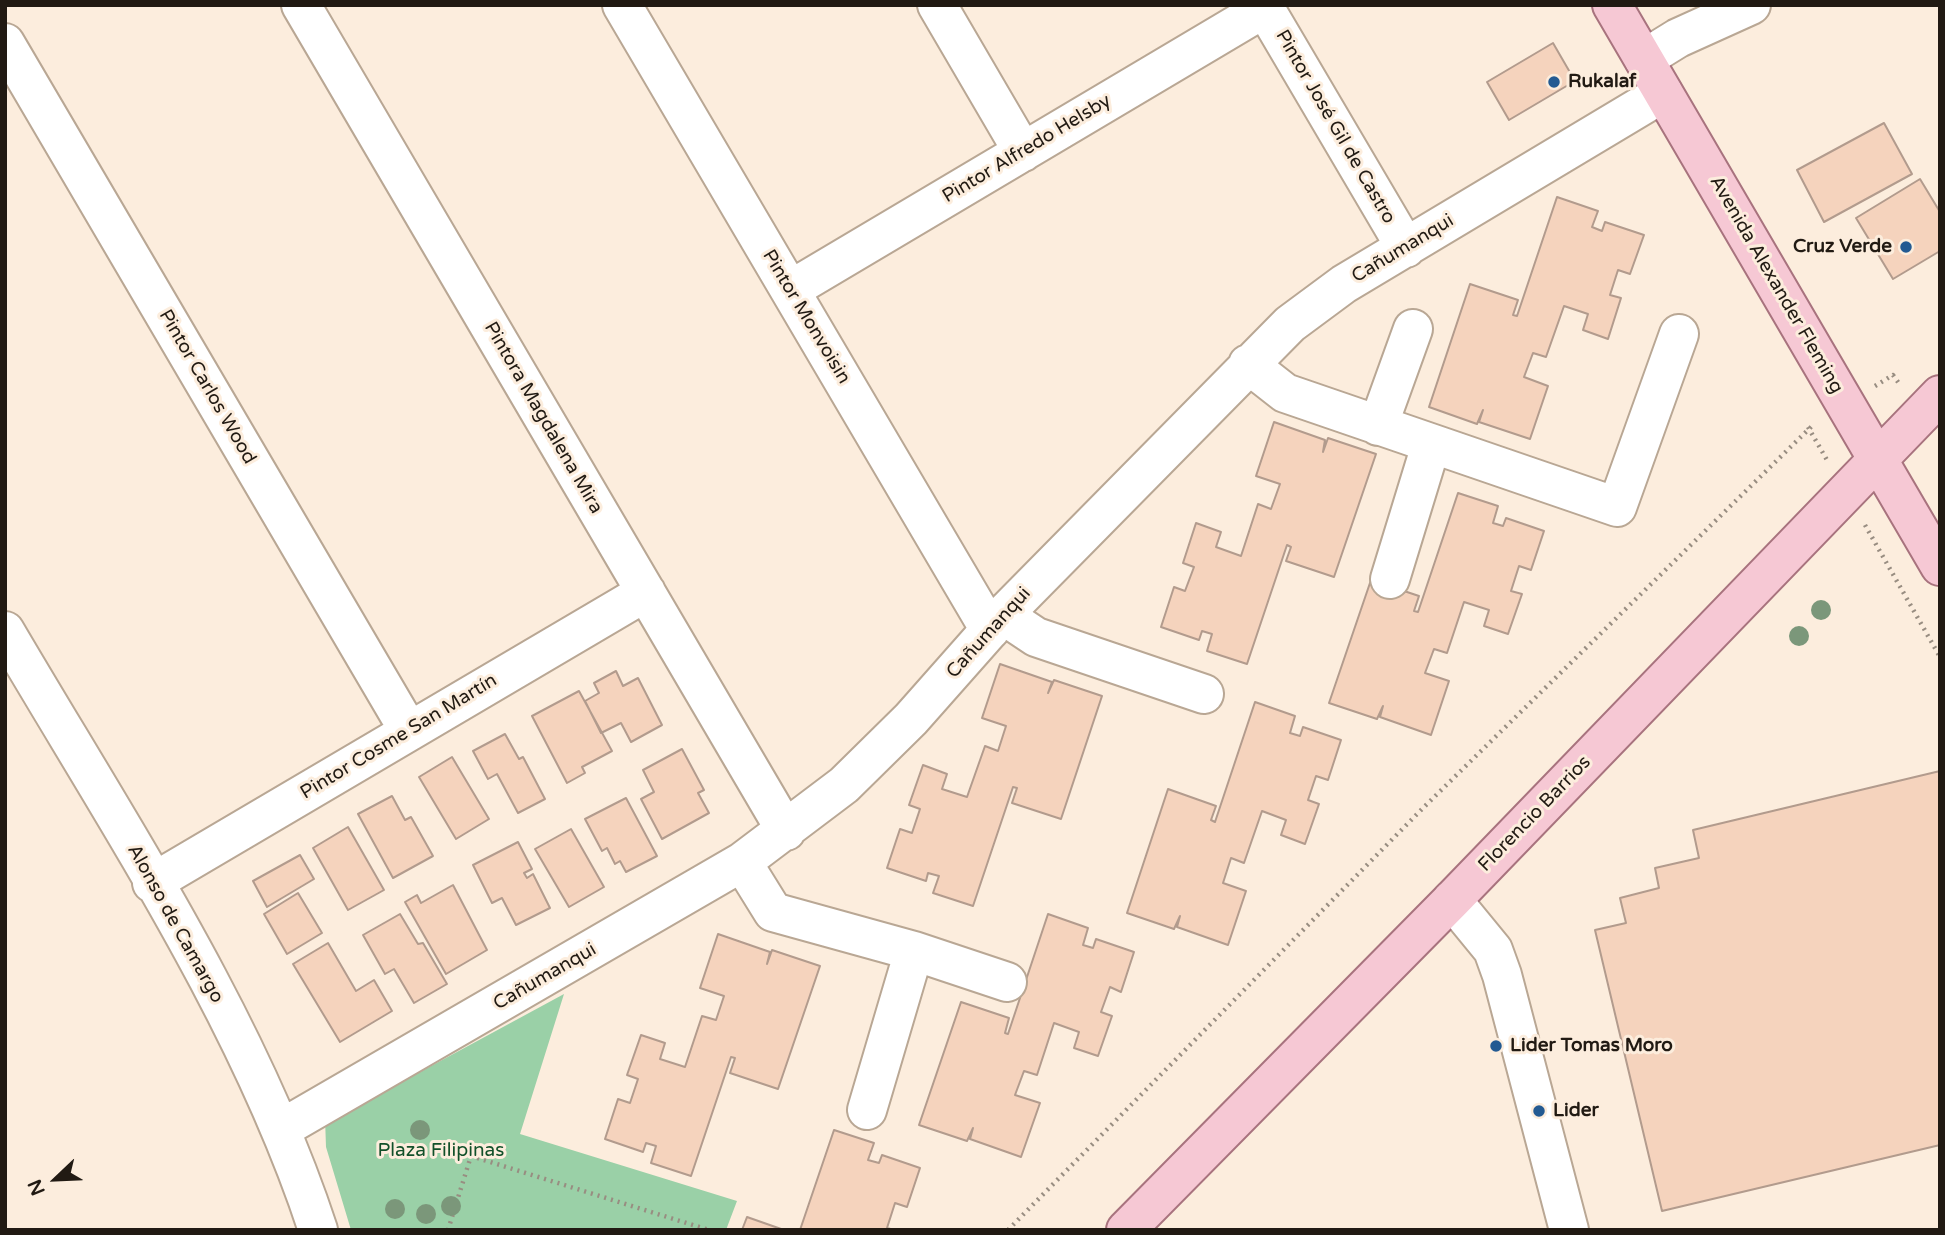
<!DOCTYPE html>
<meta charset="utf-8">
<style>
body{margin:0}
#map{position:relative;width:1945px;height:1235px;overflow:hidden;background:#fceddd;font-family:"Varela Round",sans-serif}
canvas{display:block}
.frame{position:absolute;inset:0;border:7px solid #211a13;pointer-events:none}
.north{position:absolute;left:21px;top:1144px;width:70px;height:70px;-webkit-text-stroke:5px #fceddd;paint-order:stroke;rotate:247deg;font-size:19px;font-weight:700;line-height:28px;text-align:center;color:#211a13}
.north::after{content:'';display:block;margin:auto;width:24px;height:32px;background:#211a13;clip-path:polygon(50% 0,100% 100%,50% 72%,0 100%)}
</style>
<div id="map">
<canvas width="1945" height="1235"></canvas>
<div class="frame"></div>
<div class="north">N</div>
</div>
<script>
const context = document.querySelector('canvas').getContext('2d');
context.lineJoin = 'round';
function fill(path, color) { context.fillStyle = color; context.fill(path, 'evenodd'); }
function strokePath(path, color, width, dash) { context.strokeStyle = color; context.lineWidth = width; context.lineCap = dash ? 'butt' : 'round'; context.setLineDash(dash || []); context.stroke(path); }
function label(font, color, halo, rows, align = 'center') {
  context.font = font + ' "Varela Round",sans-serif'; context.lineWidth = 6; context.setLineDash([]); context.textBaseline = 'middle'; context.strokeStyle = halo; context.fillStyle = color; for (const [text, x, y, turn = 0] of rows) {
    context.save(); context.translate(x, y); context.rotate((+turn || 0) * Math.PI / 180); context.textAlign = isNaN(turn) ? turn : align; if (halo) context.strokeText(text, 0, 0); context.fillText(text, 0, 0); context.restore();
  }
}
fill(new Path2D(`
 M564,994L520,1134L737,1201L726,1230H351L326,1147L325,1118L348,1111Z`), '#9ad0a7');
const building = new Path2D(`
 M1553,43L1575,81L1509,120L1487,82Z
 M1884,123L1912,174L1824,222L1797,170Z
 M1920,179L1940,212V251L1893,279L1856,218Z
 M1557,197L1598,211L1592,227L1602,231L1605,222L1644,235L1630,274L1618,270L1610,295L1621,298L1608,339L1583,330L1588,314L1564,306L1546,357L1533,353L1524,377L1548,386L1530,439L1479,422L1483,410L1477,424L1429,407L1470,284L1518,300L1513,315L1517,316Z
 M1274,422L1325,440L1323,452L1328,438L1376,454L1334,577L1286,561L1291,547L1287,545L1247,664L1207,651L1212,634L1202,631L1199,640L1161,627L1174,587L1185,591L1194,567L1183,563L1196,523L1221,532L1216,547L1241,556L1258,504L1271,509L1280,484L1256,476Z
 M1458,493L1498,506L1493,523L1503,526L1506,518L1544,531L1531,570L1519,566L1511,591L1522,594L1508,634L1484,626L1489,610L1464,602L1447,653L1434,649L1425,673L1449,681L1431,735L1380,717L1383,706L1377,719L1329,703L1371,580L1419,596L1414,611L1418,612Z
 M1000,664L1052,682L1048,693L1054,680L1102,696L1061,819L1012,803L1017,788L1013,787L973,906L933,893L939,876L928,873L926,881L887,868L900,829L912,833L920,809L909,805L923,765L947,774L942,789L967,797L985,746L998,751L1006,726L982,718Z
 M616,671L623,686L638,678L662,725L631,742L621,723L601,733L585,701L599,693L594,683Z
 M579,691L612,751L582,767L585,773L567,783L532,716Z
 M1255,702L1295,716L1290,733L1300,736L1303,727L1341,740L1328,780L1316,776L1308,800L1319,804L1305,844L1281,835L1286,820L1262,811L1244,863L1231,858L1223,883L1246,891L1228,945L1177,927L1180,916L1174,929L1127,913L1168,789L1216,806L1211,820L1215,822Z
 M505,734L519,759L523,757L545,799L518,813L497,774L488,779L473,751Z
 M682,749L704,790L698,793L709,813L662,839L641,799L654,792L643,770Z
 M452,757L489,819L456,839L419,777Z
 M1940,771V1145L1662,1211L1595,930L1626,923L1620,898L1659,888L1655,868L1699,858L1693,830Z
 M392,796L405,820L411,817L433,856L393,878L358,814Z
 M626,798L657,856L626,872L620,861L615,864L607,848L602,851L585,819Z
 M348,827L384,890L348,910L313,848Z
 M571,829L604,887L569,907L535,849Z
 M518,842L532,869L524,873L527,878L533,874L550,908L516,925L502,898L492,903L473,865Z
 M300,855L314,879L267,907L253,881Z
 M453,885L487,950L446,974L405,902L417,895L421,903Z
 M298,893L322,933L287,954L264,914Z
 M400,914L418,944L423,943L447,984L414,1003L394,969L385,974L363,935Z
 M1048,914L1088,928L1083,945L1093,948L1096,939L1134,952L1121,992L1110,987L1101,1012L1112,1016L1098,1056L1074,1048L1079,1032L1054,1023L1037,1075L1024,1071L1015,1095L1040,1103L1021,1157L970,1139L973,1128L967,1141L919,1125L961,1002L1009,1018L1005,1033L1008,1034Z
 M718,934L770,952L767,964L772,950L820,966L778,1089L730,1073L735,1058L731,1057L691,1176L651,1163L656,1146L646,1143L643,1152L605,1139L618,1099L630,1103L638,1079L627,1075L641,1035L665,1043L660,1059L685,1067L702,1016L716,1020L724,996L700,988Z
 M328,943L356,991L374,980L392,1011L340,1042L293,964Z
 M834,1130L874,1143L868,1160L879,1163L882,1155L920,1168L907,1207L895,1203L887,1228L894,1230H800Z
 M747,1217L784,1230H742Z`);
fill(building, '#f5d3bd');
strokePath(building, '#b29b8d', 2);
const minor = new Path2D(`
 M301,5L786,831
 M622,5L990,630
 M937,5L1023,152
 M1263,5L1406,248
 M5,43L409,731
 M1644,59L1678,38L1751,5
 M790,290L1265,8
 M1248,364L1285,393L1617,507L1679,334
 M1378,426L1413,329
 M1390,579L1431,445
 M1003,615L1036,637L1204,694
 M5,631C117,822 249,1019 318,1230
 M742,862L773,912L914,951L1007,982
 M152,883L646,592
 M1452,900L1493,950L1502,975L1569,1230
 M867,1110L914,951
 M281,1129L742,862L844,785L911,719L1003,615L1290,324L1344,284L1663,93`);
const major = new Path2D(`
 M1612,5L1940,566
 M1126,1230L1452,900L1940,395`);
strokePath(minor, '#b9a794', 42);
strokePath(major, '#a8737e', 42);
strokePath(new Path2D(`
 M1875,386L1893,375L1900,385
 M1808,427L1827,460
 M1865,525L1940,657
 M448,1230L471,1156L709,1230
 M1008,1230L1424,807L1814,424`), '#988d81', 4.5, [2, 5]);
strokePath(minor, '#fff', 38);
strokePath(major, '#f6c8d4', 38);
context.fillStyle = '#7b977a';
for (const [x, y] of [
 [1821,610],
 [1799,636],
 [420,1130],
 [451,1206],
 [395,1209],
 [426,1214]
]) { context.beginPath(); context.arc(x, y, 10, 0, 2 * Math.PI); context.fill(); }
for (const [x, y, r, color] of [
 [1554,82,7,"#235a92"],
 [1906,247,7,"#235a92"],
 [1496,1046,7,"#235a92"],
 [1539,1111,7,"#235a92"]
]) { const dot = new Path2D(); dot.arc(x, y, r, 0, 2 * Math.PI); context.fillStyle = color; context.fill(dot); strokePath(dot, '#fceddd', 2.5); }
label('bold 19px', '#211a13', '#fceddd', [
 ["Rukalaf",1568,82],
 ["Cruz Verde",1892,247,"right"],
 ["Lider Tomas Moro",1510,1046],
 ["Lider",1553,1111]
], 'left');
label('19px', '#211a13', '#fceddd', [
 ["Pintor José Gil de Castro",1335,127,60],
 ["Pintor Alfredo Helsby",1027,149,-31],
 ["Cañumanqui",1403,249,-31],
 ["Avenida Alexander Fleming",1776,285,60],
 ["Pintor Monvoisin",806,317,59],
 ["Pintor Carlos Wood",207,387,60],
 ["Pintora Magdalena Mira",543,418,60],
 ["Cañumanqui",989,633,-48],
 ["Pintor Cosme San Martín",399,737,-31],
 ["Florencio Barrios",1535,814,-46],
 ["Alonso de Camargo",175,924,61],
 ["Cañumanqui",545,977,-30]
]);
label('19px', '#115029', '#fceddd', [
 ["Plaza Filipinas",441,1151]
]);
</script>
